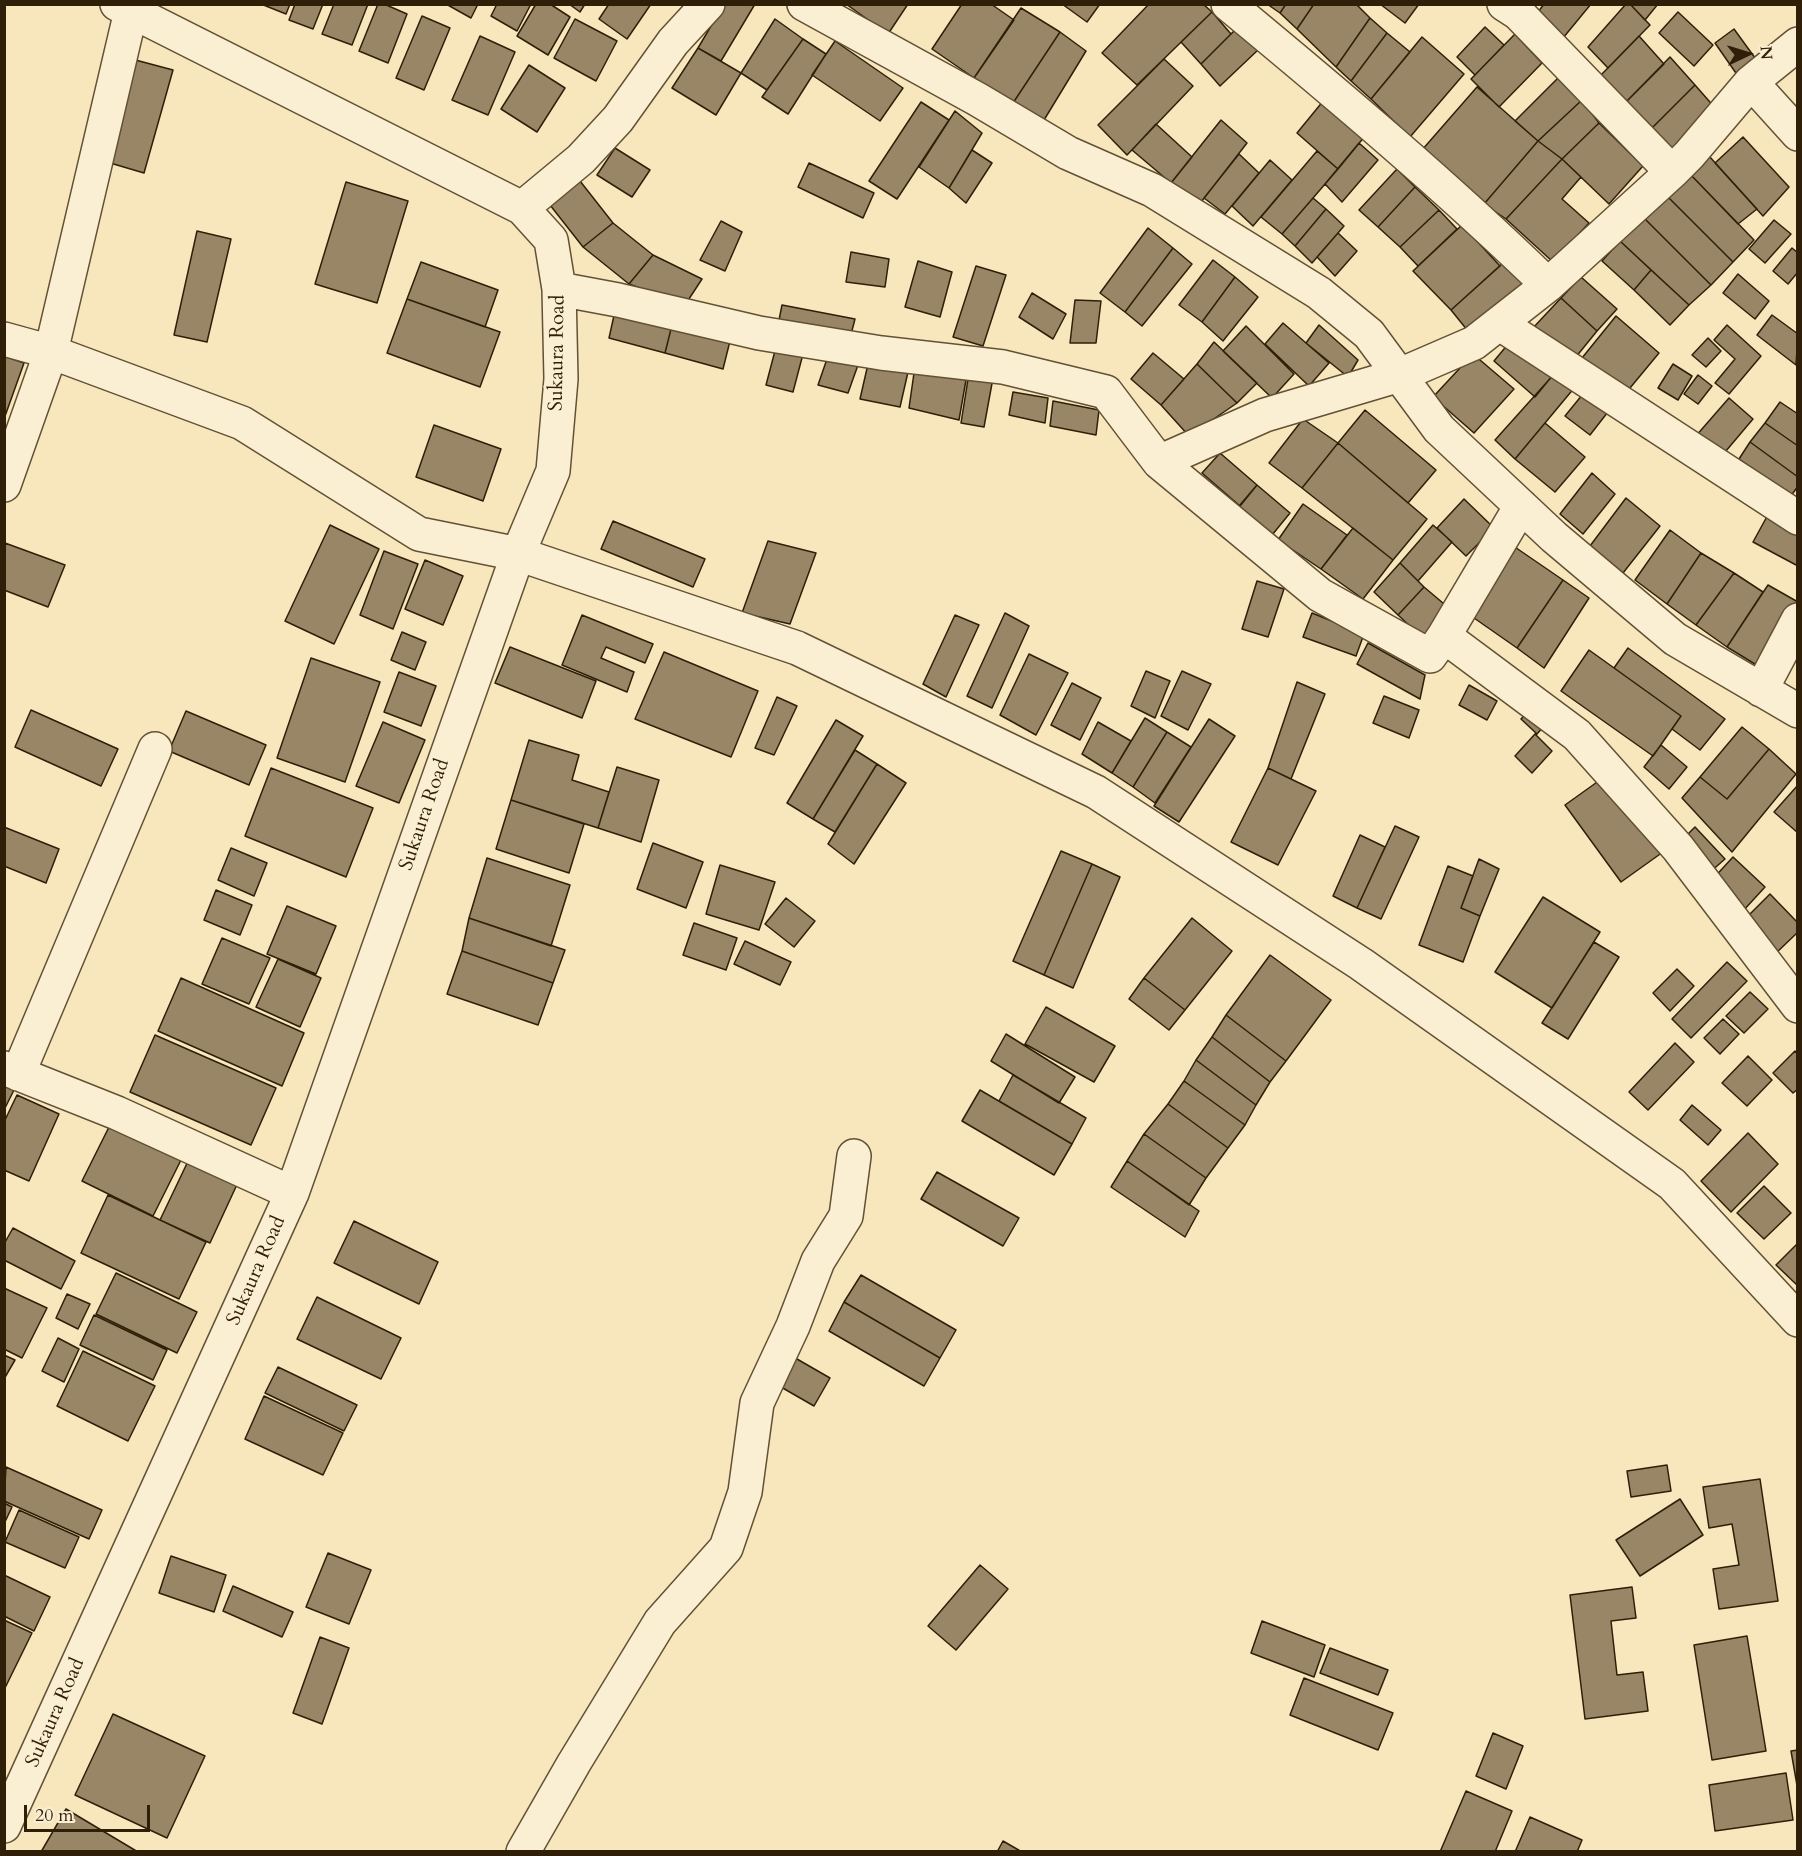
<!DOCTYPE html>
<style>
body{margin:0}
#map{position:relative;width:1802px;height:1856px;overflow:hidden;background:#f8e6bc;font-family:Cardo,serif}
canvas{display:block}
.frame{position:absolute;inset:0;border:6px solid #301f08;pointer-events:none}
.north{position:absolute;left:1718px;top:24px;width:60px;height:60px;-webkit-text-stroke:4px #faefd3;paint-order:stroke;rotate:86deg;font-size:16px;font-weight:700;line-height:24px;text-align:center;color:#301f08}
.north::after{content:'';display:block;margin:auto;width:21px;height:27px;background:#301f08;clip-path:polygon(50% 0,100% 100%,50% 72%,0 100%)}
.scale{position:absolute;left:24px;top:1805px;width:126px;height:27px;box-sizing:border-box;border:3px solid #301f08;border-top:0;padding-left:8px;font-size:18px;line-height:21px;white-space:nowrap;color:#301f08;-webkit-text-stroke:4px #faefd3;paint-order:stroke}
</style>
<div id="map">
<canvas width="1802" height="1856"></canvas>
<div class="frame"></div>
<div class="north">N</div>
<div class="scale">20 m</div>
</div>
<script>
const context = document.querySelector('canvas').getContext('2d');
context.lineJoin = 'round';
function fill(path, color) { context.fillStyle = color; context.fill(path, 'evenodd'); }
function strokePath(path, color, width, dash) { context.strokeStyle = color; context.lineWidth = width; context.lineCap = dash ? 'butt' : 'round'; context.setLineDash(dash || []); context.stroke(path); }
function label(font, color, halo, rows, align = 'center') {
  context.font = font + ' Cardo,serif'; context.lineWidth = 5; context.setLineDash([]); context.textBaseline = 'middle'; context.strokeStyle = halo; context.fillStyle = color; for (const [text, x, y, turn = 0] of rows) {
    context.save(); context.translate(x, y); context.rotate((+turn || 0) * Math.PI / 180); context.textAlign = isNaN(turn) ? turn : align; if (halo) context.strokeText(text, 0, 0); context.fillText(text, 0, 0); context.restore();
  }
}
const building = new Path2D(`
 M261,4H290L286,14Z
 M295,4H323L313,29L289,20Z
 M334,4H368L352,45L322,34Z
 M378,4H384L407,14L388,63L359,51Z
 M446,4H478L471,18Z
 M497,4H531L517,31L491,16Z
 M536,4H550L570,17L548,55L517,36Z
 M569,4H585L580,12Z
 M609,4H651L627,39L599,19Z
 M724,4H755L721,61L698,48Z
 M846,4H908L888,34Z
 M962,4H991L1014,20L974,78L932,49Z
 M1062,4H1100L1087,22Z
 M1149,4H1203L1212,12L1137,85L1102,53Z
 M1267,4H1286L1280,13Z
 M1286,4H1314L1297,29L1280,13Z
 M1314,4H1356L1370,18L1336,67L1297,29Z
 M1380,4H1419L1405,23Z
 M1544,4H1591L1563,38L1535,16Z
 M1626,4H1630L1650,25L1608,68L1588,47Z
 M1630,4H1658L1645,20Z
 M1021,8L1060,32L1013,103L974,78Z
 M1212,12L1231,34L1201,64L1181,42Z
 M1678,12L1713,45L1694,66L1659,33Z
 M422,16L450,28L424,90L396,78Z
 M1370,18L1387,33L1351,81L1336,67Z
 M575,19L617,41L596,81L554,58Z
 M775,19L803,39L767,90L741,73Z
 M1238,27L1259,49L1220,86L1201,64Z
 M1485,27L1504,45L1475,75L1457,57Z
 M1734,29L1758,62L1738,76L1715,43Z
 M1060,32L1086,51L1044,120L1013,103Z
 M1387,33L1410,52L1371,99L1351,81Z
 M1515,34L1542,63L1499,107L1471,79Z
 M480,36L515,52L488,115L452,100Z
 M1639,36L1664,64L1624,104L1600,76Z
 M1422,37L1464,74L1410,137L1371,99Z
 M803,39L826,54L788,114L762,97Z
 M835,41L903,88L880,121L812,75Z
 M698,48L741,73L716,115L672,88Z
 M1670,57L1695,85L1649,131L1624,104Z
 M128,58L173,70L144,173L100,160Z
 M1164,59L1193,86L1127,155L1098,125Z
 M529,65L565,88L537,132L501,109Z
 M1560,76L1582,100L1538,141L1515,121Z
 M1695,85L1716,109L1669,155L1649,131Z
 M1477,87L1538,141L1484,204L1422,150Z
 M1324,100L1365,136L1338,169L1297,133Z
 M1582,100L1599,123L1562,159L1538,141Z
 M921,102L949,120L897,199L869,181Z
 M955,111L982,133L949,188L919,167Z
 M1221,120L1247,143L1198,206L1171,183Z
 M1599,123L1643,166L1609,204L1562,159Z
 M1156,124L1192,157L1171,183L1132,150Z
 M1743,137L1789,187L1763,216L1715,163Z
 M1538,141L1562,159L1506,219L1484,204Z
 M1359,143L1378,160L1342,202L1325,184Z
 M615,148L650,170L632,197L597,175Z
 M972,150L992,163L966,203L949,188Z
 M1317,151L1338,169L1282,234L1261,217Z
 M1239,154L1259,173L1225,214L1204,198Z
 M1709,156L1757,209L1738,224L1689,173Z
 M1562,159L1581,177L1562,199L1589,223L1553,262L1506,219Z
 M1270,160L1292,180L1253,226L1232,206Z
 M809,163L874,193L863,218L798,187Z
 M1397,169L1415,187L1378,227L1359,210Z
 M1689,173L1754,240L1733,262L1666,195Z
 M580,181L613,223L583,247L550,205Z
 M346,182L408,201L377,303L315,284Z
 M1415,187L1439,210L1400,247L1378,227Z
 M1666,195L1733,262L1711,285L1644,218Z
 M1313,198L1326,209L1295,246L1282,234Z
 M1326,209L1344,226L1312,263L1295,246Z
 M1439,210L1457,229L1418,266L1400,247Z
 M1644,218L1711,285L1689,305L1620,241Z
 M1774,220L1791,234L1765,263L1749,249Z
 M721,221L742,232L725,271L700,260Z
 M613,223L653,255L629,284L583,247Z
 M1462,225L1500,266L1451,310L1413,271Z
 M1148,228L1173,248L1125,312L1100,293Z
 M197,231L231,239L207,342L174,335Z
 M1338,233L1357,251L1335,276L1317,257Z
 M1620,241L1651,270L1634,290L1602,261Z
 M1173,248L1192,264L1142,326L1125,312Z
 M1792,248L1798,253V272L1788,284L1773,271Z
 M851,252L889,259L885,287L846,282Z
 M653,255L702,279L685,305L629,284Z
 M1213,260L1235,277L1202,322L1179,305Z
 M918,261L952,272L940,317L905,307Z
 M421,262L498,290L485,327L407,299Z
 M1504,262L1528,290L1472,336L1451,310Z
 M976,266L1006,275L983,346L953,337Z
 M1651,270L1689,305L1670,325L1634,290Z
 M1738,274L1769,301L1755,319L1723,293Z
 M1235,277L1258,297L1223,341L1202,322Z
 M1581,277L1617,309L1597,331L1561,298Z
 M1032,293L1066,314L1053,339L1019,317Z
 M1561,298L1597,331L1571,363L1532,329Z
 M407,299L500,332L480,387L387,353Z
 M1075,300L1101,301L1096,343H1070Z
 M782,305L855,319L849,342L777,330Z
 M615,311L672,325L665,353L609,338Z
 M1772,315L1798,334L1796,365L1757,335Z
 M1616,316L1659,353L1625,394L1582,358Z
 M1283,323L1329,363L1309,386L1265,344Z
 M672,325L730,341L723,369L665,353Z
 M1319,325L1358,360L1348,377L1306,343Z
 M1727,325L1761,356L1729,394L1715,383L1735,359L1714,340Z
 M1246,326L1294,374L1272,398L1223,351Z
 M1708,338L1721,351L1706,367L1692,355Z
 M1214,342L1257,383L1237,403L1197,364Z
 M1509,343L1552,376L1535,397L1494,361Z
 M776,347L803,354L793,392L766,385Z
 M1153,353L1184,379L1161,405L1131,379Z
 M1473,354L1514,389L1474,433L1433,397Z
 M4,356L24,363L4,419Z
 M828,356L858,365L848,393L818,385Z
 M868,364L908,372L900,407L860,399Z
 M1197,364L1237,403L1189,436L1161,405Z
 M1673,364L1692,376L1678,400L1658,388Z
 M915,366L966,380L959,420L909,408Z
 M1556,372L1575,387L1515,459L1495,440Z
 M969,373L993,378L984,427L961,423Z
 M1698,375L1712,386L1698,404L1684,394Z
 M1587,389L1611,408L1590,435L1565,416Z
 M1013,392L1048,398L1045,423L1009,415Z
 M1729,398L1753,419L1720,458L1695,437Z
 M1053,401L1099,410L1096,435L1050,426Z
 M1780,402L1798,414V446L1765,423Z
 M1365,410L1436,470L1408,503L1338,443Z
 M1303,419L1338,443L1302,488L1269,463Z
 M1545,423L1585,457L1555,492L1515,459Z
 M1765,423L1798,446V477L1750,442Z
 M434,425L501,449L483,501L416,477Z
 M1750,442L1798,477V486L1791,496L1739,459Z
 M1338,443L1427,519L1393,560L1302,488Z
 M1220,453L1257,485L1240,506L1202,473Z
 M1592,473L1615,494L1583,534L1560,514Z
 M1257,485L1290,513L1268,540L1234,512Z
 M1626,498L1660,526L1623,573L1590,546Z
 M1464,499L1494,528L1466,556L1437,528Z
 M1303,504L1347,535L1321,569L1278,540Z
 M1770,511L1798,526V566L1753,542Z
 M613,521L705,559L693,587L601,549Z
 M330,525L379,549L334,644L285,621Z
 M1433,525L1452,542L1418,581L1400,563Z
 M1353,528L1393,560L1363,599L1321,569Z
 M1670,530L1701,553L1667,604L1635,580Z
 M768,541L816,553L790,624L742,613Z
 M5,543L65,565L48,607L4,590Z
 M1509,543L1563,580L1517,648L1464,611Z
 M384,551L418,564L393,629L360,615Z
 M1701,553L1734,573L1696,625L1667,604Z
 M425,560L463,576L443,625L405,609Z
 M1400,563L1424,587L1398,615L1374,592Z
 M1734,573L1763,592L1727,647L1696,625Z
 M1563,580L1589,598L1544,668L1517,648Z
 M1257,581L1284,589L1268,637L1242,629Z
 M1768,585L1798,602V612L1763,669L1727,647Z
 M1424,587L1450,609L1425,640L1398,615Z
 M1005,613L1029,626L992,708L967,696Z
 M1312,613L1364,634L1356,656L1303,637Z
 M582,615L653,644L645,663L606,647L601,658L634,672L627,692L562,665Z
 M955,615L979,625L946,697L923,684Z
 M402,632L426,642L415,670L391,660Z
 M1368,643L1425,675L1420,699L1357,664Z
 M510,647L596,681L582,718L495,683Z
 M1628,648L1725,719L1700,750L1672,729L1681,716L1614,668Z
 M1589,650L1681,716L1653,756L1561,691Z
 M664,652L758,691L731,757L635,719Z
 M1029,654L1068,673L1036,735L1000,715Z
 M311,658L380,682L345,782L277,758Z
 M1146,671L1170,681L1155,718L1131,706Z
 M1182,671L1211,684L1188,730L1161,716Z
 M399,672L436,686L421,726L384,712Z
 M1297,682L1325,694L1291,779L1268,768Z
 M1072,683L1101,698L1080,740L1051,725Z
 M1469,685L1497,701L1487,720L1459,705Z
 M1384,696L1419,710L1409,738L1373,723Z
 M777,697L797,706L774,755L755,748Z
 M1533,706L1549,720L1537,734L1521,719Z
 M31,710L118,749L101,786L15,747Z
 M186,711L266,745L249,785L169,751Z
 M1145,718L1167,732L1133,787L1112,773Z
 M1209,719L1235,736L1179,822L1154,806Z
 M836,720L863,736L813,819L787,803Z
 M383,722L425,740L399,803L356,786Z
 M1098,722L1131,741L1112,773L1082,754Z
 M1742,727L1769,749L1727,799L1700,777Z
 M1167,732L1191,747L1155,803L1133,787Z
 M1535,734L1552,751L1532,773L1515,756Z
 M529,740L579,755L572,780L609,792L598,828L511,800Z
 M1661,745L1687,767L1669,789L1644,767Z
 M1769,749L1796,774L1732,852L1682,798L1700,777L1727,799Z
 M855,750L877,764L835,832L813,819Z
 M877,764L906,783L854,864L828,844Z
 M617,767L659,780L641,842L598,828Z
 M271,768L373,808L346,877L245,836Z
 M1268,768L1316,791L1278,865L1231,842Z
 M1607,775L1663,852L1621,882L1565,805Z
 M1798,785V833L1774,812Z
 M511,800L584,824L569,873L496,849Z
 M1395,826L1419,837L1381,919L1357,908Z
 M4,827L59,849L46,883L4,866Z
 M1695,827L1725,859L1709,873L1680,842Z
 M1360,835L1385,847L1357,908L1333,896Z
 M653,843L703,862L686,908L637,889Z
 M231,848L267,863L254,896L218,880Z
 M1061,851L1092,864L1044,975L1013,961Z
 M1733,857L1765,887L1742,912L1710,882Z
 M487,858L570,885L551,946L469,918Z
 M1479,859L1499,869L1480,916L1461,908Z
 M1092,864L1120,877L1073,988L1044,975Z
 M720,865L775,882L759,930L706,914Z
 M1448,866L1473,876L1461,908L1480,916L1463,962L1419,945Z
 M216,890L252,905L240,935L204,920Z
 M1770,894L1798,923V932L1774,955L1742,922Z
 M1543,897L1600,932L1552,1008L1495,972Z
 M786,898L815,921L794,947L765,924Z
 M287,906L336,926L316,974L267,954Z
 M469,918L565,950L553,983L462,951Z
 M1192,918L1232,951L1185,1010L1144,978Z
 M694,923L737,938L726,970L683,955Z
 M222,938L270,958L249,1004L202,984Z
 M745,941L791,962L780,985L734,964Z
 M1594,942L1619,957L1568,1039L1542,1023Z
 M462,951L553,983L538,1025L447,994Z
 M1270,955L1331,1000L1286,1061L1226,1015Z
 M278,959L321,978L300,1027L256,1007Z
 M1727,962L1747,981L1691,1038L1672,1019Z
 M1677,969L1694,986L1670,1011L1653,993Z
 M181,978L304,1033L282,1086L158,1031Z
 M1144,978L1185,1010L1169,1030L1129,999Z
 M1750,992L1768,1009L1744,1033L1726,1016Z
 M1046,1007L1115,1046L1094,1082L1025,1044Z
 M1226,1015L1286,1061L1270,1082L1212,1037Z
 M1723,1019L1739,1034L1720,1054L1704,1038Z
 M1006,1034L1075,1077L1059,1103L991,1061Z
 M155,1035L276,1088L251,1145L130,1092Z
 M1212,1037L1270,1082L1256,1105L1196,1060Z
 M1675,1043L1694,1062L1648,1110L1629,1092Z
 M1795,1051L1798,1054V1089L1793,1093L1773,1073Z
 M1748,1056L1772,1080L1747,1106L1722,1083Z
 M1196,1060L1256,1105L1245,1125L1184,1081Z
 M1013,1075L1086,1118L1072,1144L999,1101Z
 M1184,1081L1245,1125L1228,1148L1168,1104Z
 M4,1086L14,1090L4,1110Z
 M980,1090L1072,1144L1054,1175L962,1121Z
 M17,1095L59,1114L29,1181L4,1170V1122Z
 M1168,1104L1228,1148L1206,1178L1144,1134Z
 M1692,1105L1721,1130L1708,1145L1680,1120Z
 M112,1121L183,1156L153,1216L82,1181Z
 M1748,1133L1778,1164L1731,1212L1701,1181Z
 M1144,1134L1206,1178L1189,1205L1127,1161Z
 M191,1155L240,1178L210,1243L160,1220Z
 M1127,1161L1199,1211L1185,1237L1111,1187Z
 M937,1172L1019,1218L1003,1246L921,1199Z
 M1764,1186L1791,1213L1764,1239L1737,1213Z
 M108,1195L206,1242L179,1299L81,1253Z
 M354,1221L438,1262L419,1304L334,1263Z
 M13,1228L75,1261L61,1289L4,1260V1244Z
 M1798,1243V1286L1776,1265Z
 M116,1273L197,1312L177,1353L96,1314Z
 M861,1275L956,1330L940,1358L844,1302Z
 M4,1288L47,1308L22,1358L4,1349Z
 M67,1294L90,1304L78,1329L56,1318Z
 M317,1297L401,1338L381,1379L297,1339Z
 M844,1302L940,1358L924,1386L829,1331Z
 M94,1315L167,1350L153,1380L80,1345Z
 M58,1338L79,1349L64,1382L42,1371Z
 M83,1351L155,1386L128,1441L57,1406Z
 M4,1355L15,1360L4,1379Z
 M790,1355L830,1378L814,1406L774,1383Z
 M278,1367L357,1405L344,1431L265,1393Z
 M264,1396L343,1433L323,1475L245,1439Z
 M1667,1465L1671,1491L1631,1497L1627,1471Z
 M6,1467L102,1510L89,1539L4,1501Z
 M1760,1479L1778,1601L1719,1609L1713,1569L1739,1565L1732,1524L1709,1528L1703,1487Z
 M1680,1499L1703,1535L1640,1576L1616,1540Z
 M4,1503L12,1507L4,1524Z
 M19,1510L79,1537L65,1568L5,1542Z
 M328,1553L371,1570L349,1624L306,1607Z
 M171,1556L226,1575L214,1612L159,1593Z
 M980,1565L1008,1589L956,1650L928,1626Z
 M4,1575L50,1597L34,1631L4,1616Z
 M233,1586L293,1612L282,1637L223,1611Z
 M1632,1587L1636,1618L1611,1621L1617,1675L1643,1672L1648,1711L1585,1719L1570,1595Z
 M4,1620L32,1633L4,1690Z
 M1262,1621L1325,1645L1314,1677L1251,1653Z
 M1747,1636L1766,1751L1712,1760L1694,1645Z
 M320,1637L349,1648L322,1724L293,1713Z
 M1330,1648L1388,1670L1378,1695L1320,1673Z
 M1304,1678L1393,1713L1378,1750L1290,1715Z
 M113,1714L205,1756L167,1838L75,1795Z
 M1493,1733L1523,1746L1506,1789L1476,1776Z
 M1798,1750V1791L1791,1751Z
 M1786,1773L1793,1820L1715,1831L1709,1785Z
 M1466,1791L1512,1811L1495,1852H1440Z
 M66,1809L138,1852H41Z
 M1530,1817L1582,1840L1577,1852H1515Z
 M1003,1841L1022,1852H997Z`);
fill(building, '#988666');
strokePath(building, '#301f08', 1.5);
const minor = new Path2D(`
 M804,4L977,99L1068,153L1152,190L1319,293L1369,334L1439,429L1554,537L1675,639L1798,711
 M1228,4C1338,95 1446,186 1548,285
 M1504,4L1518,13L1672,172
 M1751,82L1798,134
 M522,208L581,159L618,119L673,42L708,4
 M559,289L618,300L759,333L881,353L1003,367L1106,392L1159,462L1320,595L1430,656L1444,636L1577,735L1678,848L1798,1006
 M1500,324L1798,518
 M4,339L51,352L242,423L419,534L518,554L797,648L1096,792L1361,964L1672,1184L1798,1320
 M1159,462L1265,415L1400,375L1474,343L1548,285L1672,172L1689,155L1751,82L1798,44
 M4,485L51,352L131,11
 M1444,636L1521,506
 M1761,690L1798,620
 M4,1068L117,1113L292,1193
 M18,1074L155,749
 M4,1826L292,1193L518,554L553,471L561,379L559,289L551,240L522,208L117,4
 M523,1852L574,1763L660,1622L726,1548L745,1492L757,1403L793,1326L818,1261L846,1216L854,1156`);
strokePath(minor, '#625135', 36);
strokePath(minor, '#faefd3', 33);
label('20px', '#301f08', '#faefd3', [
 ["Sukaura Road",558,353,-89],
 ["Sukaura Road",425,815,-71],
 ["Sukaura Road",257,1271,-66],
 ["Sukaura Road",56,1713,-66]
]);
</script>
